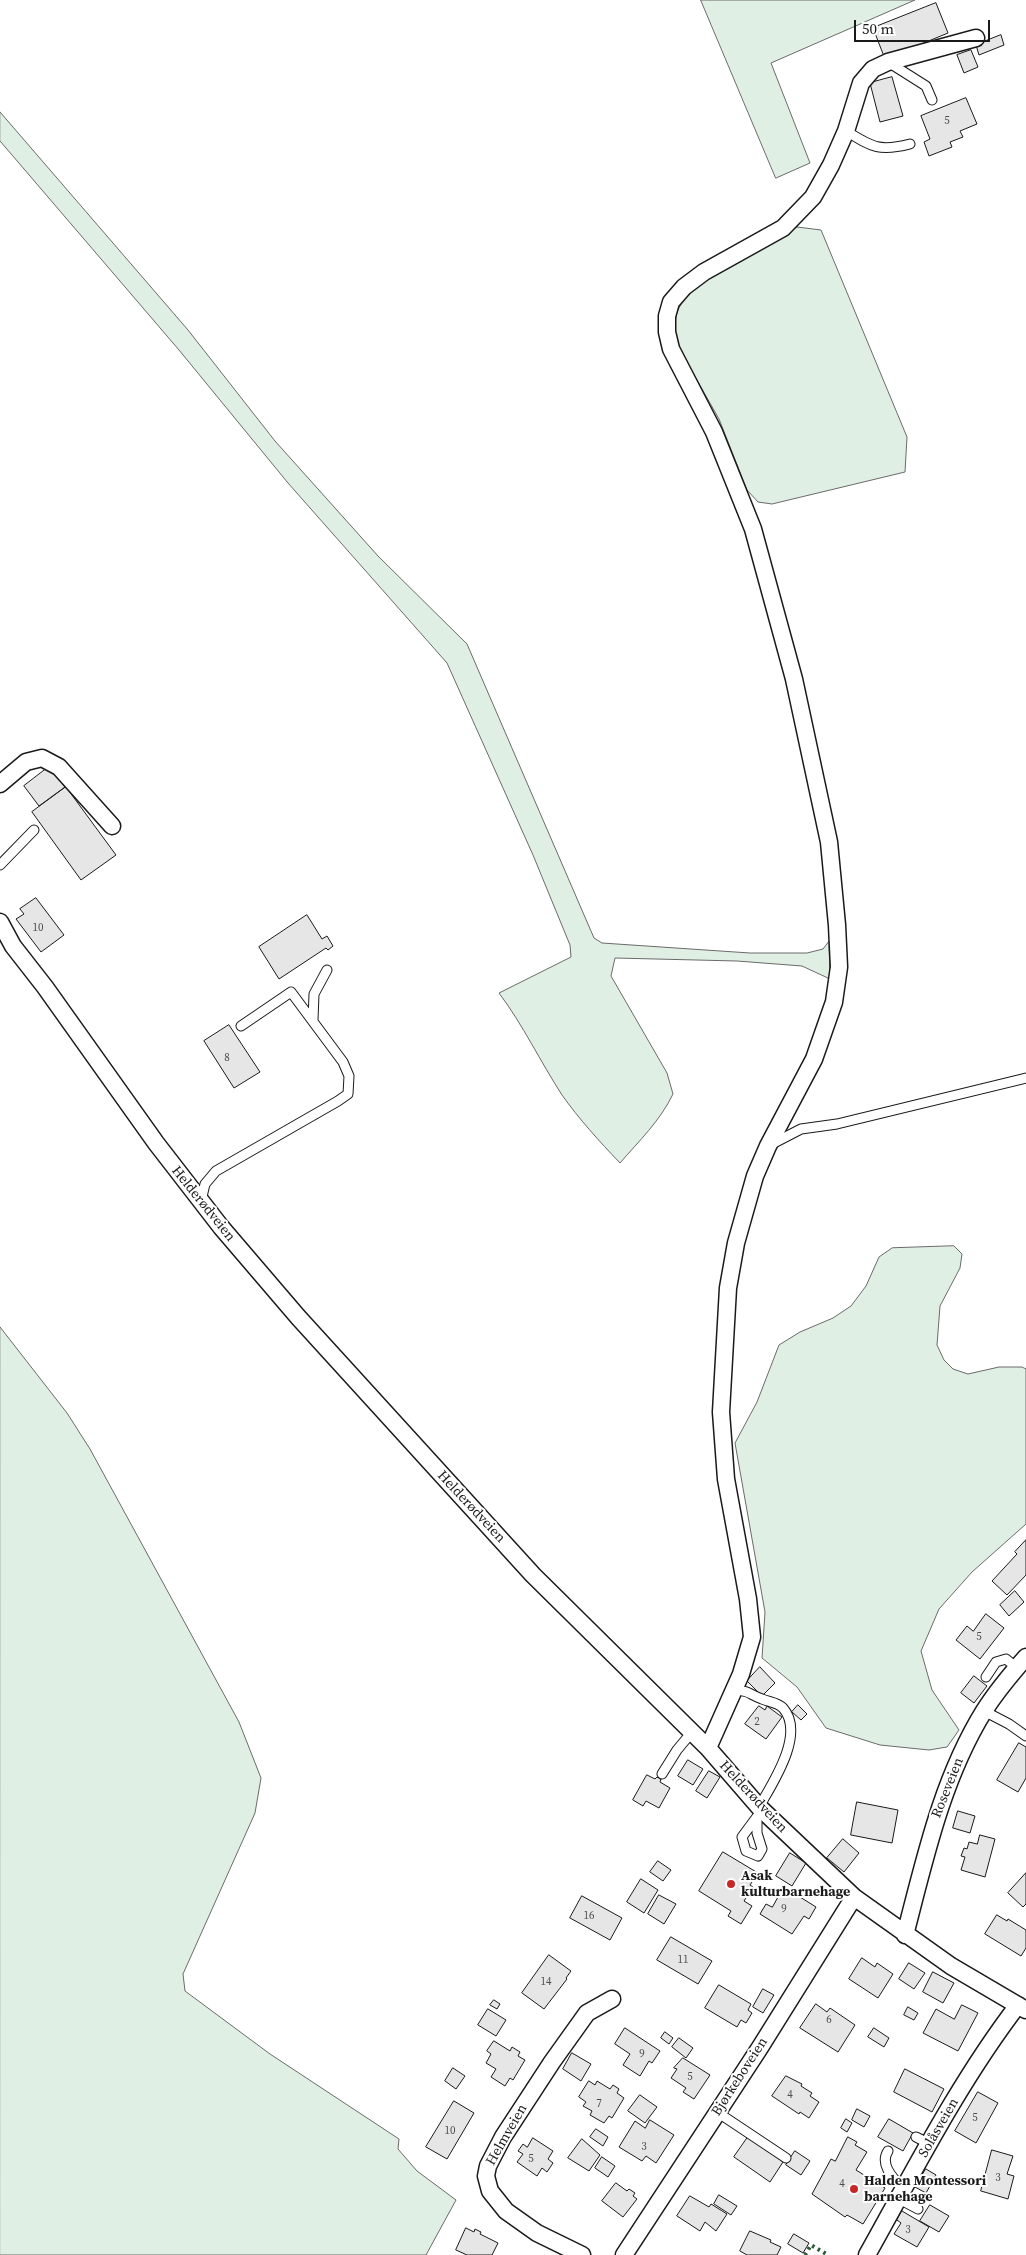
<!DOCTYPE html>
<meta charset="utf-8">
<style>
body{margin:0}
#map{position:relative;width:1026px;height:2255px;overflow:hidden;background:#fff;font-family:"Source Serif 4",serif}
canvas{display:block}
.scale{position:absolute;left:854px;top:20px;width:136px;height:22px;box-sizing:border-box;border:2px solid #1a1a1a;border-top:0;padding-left:6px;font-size:15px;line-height:18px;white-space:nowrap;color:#1a1a1a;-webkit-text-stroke:4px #fff;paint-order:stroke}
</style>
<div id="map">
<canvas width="1026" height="2255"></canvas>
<div class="scale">50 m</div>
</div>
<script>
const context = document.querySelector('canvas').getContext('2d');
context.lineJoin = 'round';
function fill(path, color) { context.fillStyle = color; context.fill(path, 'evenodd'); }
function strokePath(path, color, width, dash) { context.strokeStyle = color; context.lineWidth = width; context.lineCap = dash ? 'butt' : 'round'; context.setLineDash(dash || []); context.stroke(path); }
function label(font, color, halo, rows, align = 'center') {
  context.font = font + ' "Source Serif 4",serif'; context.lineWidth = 4; context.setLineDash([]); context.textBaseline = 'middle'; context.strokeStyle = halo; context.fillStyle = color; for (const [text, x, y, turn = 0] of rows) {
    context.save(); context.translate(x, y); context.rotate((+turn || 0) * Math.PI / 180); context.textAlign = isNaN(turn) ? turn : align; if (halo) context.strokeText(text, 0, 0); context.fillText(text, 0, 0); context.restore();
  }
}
const green = new Path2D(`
 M701,0H915L771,63L810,163L776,178Z
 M0,112L188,330L275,441L378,556L467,644L594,938L602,943L750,953H807L823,949L829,941L830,979L802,966L737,961L615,958L611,976L667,1073L673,1094C660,1121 639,1141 620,1163C599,1141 579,1119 562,1095C540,1061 523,1025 499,993L571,957L570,945L533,855L447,663L288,483L179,350L0,141Z
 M797,227L821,230L907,437L905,472L772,504L758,502L747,490L719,419L676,343C674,331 674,317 680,306C696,276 767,244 797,227Z
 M954,1246L962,1254L960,1268L940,1306L937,1345L944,1360L953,1369L968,1374L999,1367H1022L1026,1369V1524L972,1572L939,1609L921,1651L932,1690L959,1730L947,1747L929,1750L880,1745L826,1728L797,1687L762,1658L765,1612L735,1443L757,1402L779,1345L800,1332L833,1318L851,1306L866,1286L879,1257L892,1248Z
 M0,1327L67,1413L90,1449L239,1722L261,1778L255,1813L183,1974L185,1991L270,2054L399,2139L398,2149L417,2171L456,2200L426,2255H0Z`);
fill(green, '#e0efe3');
strokePath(green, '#6a6a6a', 1);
const building = new Path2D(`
 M936,3L948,33L885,59L873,28Z
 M1001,35L1004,45L979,55L976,45Z
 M971,50L978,67L964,73L957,55Z
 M892,77L903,116L880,122L870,83Z
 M966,98L977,124L960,131L963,137L950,142L952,147L929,156L924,142L930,139L921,116Z
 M50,766L65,787L39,806L24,786Z
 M66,787L116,855L81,880L32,812Z
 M36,898L64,935L41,952L16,919L24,914L20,909Z
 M307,915L322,939L327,936L333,946L328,950L326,948L279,979L259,947Z
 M229,1025L260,1072L234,1088L204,1041Z
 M1026,1540V1575L1007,1595L992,1581L1017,1554L1015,1552Z
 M1015,1591L1024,1602L1009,1616L1000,1605Z
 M986,1614L1004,1628L980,1659L956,1640L967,1626L973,1631Z
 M760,1667L775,1683L762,1696L747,1681Z
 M974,1676L987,1686L974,1703L961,1693Z
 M798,1705L807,1714L801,1720L792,1712Z
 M759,1706L765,1710L767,1706L782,1717L766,1739L745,1724Z
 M1019,1743L1026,1747V1778L1018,1792L997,1780Z
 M688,1760L703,1769L693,1785L678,1776Z
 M709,1771L720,1777L707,1798L696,1791Z
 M647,1775L655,1779L657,1777L661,1779L660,1782L670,1788L659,1808L646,1801L643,1806L633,1800Z
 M857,1802L898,1810L892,1843L851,1835Z
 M958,1811L975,1816L970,1833L953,1828Z
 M980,1835L995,1839L985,1877L961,1870L965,1857L961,1856L964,1848L967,1849L969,1842L977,1844Z
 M843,1839L859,1853L844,1872L827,1858Z
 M723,1852L758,1873L750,1885L753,1887L744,1901L752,1906L741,1924L728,1916L731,1911L699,1891Z
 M790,1853L806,1863L792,1886L776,1876Z
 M658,1861L671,1870L663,1881L650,1872Z
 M1026,1873V1904L1023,1907L1008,1893Z
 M641,1879L658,1890L644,1913L627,1902Z
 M784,1887L816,1907L809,1919L804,1916L792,1934L760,1914L766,1904L772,1907Z
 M659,1895L676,1904L664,1924L648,1914Z
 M582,1896L622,1918L610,1940L570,1918Z
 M997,1915L1007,1921L1008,1919L1026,1930V1948L1021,1956L985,1934Z
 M671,1937L712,1961L698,1984L657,1960Z
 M549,1955L571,1971L566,1978L567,1979L544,2009L522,1993Z
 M862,1958L875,1967L877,1963L893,1974L878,1998L849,1979Z
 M909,1963L925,1973L914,1989L899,1979Z
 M933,1972L954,1983L943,2003L923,1992Z
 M719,1985L751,2004L748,2010L752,2013L746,2023L741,2020L737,2027L705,2008Z
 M763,1989L774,1995L763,2013L753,2007Z
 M494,2000L500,2004L497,2009L490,2005Z
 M816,2004L827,2012L830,2008L855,2025L838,2052L800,2028Z
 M962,2005L978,2013L958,2051L923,2033L936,2009L954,2019Z
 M908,2007L918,2013L914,2020L904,2015Z
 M488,2009L506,2020L496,2036L478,2025Z
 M625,2028L660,2051L652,2063L649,2061L640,2076L623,2065L630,2054L615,2044Z
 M874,2028L889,2038L884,2047L868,2037Z
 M665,2032L673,2038L669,2044L661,2038Z
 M679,2038L693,2048L686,2058L672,2047Z
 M494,2041L510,2051L512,2047L520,2052L518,2056L525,2060L513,2080L510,2078L505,2086L491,2077L496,2069L486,2063L491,2054L487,2051Z
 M572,2053L591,2064L581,2081L563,2069Z
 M683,2058L710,2075L694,2099L683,2092L686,2088L671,2078L677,2069L674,2068Z
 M453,2068L465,2076L456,2089L445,2081Z
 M905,2069L944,2089L932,2112L894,2092Z
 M786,2076L802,2084L801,2086L812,2093L810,2096L819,2102L809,2118L800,2112L799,2114L772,2096Z
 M589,2081L595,2085L597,2081L610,2089L613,2085L619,2089L617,2093L624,2098L612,2118L609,2116L604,2123L590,2115L592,2111L583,2106L586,2102L579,2097Z
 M978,2092L998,2103L976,2143L955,2131Z
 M640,2095L657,2107L645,2123L628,2111Z
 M454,2101L474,2113L447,2159L426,2147Z
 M857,2109L870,2116L864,2127L852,2120Z
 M846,2119L852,2123L847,2132L841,2128Z
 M889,2119L913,2133L903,2151L878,2137Z
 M650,2120L674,2135L656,2163L646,2156L642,2161L619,2147L635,2121L645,2128Z
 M596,2129L608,2137L603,2146L590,2137Z
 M748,2137L783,2162L770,2182L734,2157Z
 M848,2137L857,2142L855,2145L867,2152L856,2170L885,2188L863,2224L847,2215L845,2217L812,2194L831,2159L835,2161Z
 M533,2138L553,2151L548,2159L553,2163L547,2172L542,2168L537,2176L517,2162L523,2154L518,2151L523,2144L527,2147Z
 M582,2139L600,2155L589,2171L568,2158Z
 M992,2150L1013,2156L1007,2174L1014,2176L1008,2199L981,2191Z
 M795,2151L810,2161L801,2175L786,2165Z
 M602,2157L615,2166L608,2177L595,2168Z
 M926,2169L936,2175L926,2193L915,2187Z
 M616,2183L627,2191L629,2189L635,2193L633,2196L637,2199L623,2217L602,2201Z
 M719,2195L737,2206L731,2215L714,2204Z
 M690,2196L709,2207L711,2204L727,2214L716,2231L705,2222L700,2231L677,2216Z
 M930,2205L949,2216L939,2232L920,2221Z
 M902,2211L929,2227L917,2247L894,2234L901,2223L897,2220Z
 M466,2228L474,2232L475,2229L481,2232L480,2234L498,2243L492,2255H467L456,2250Z
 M750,2231L771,2240L770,2242L781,2247L777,2255H747L740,2251Z
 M794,2234L809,2243L803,2253L788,2244Z`);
fill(building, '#e6e6e6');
strokePath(building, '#1a1a1a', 1);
const lane = new Path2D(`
 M888,62L926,86L932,100
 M846,131C872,147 879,152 910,144
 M0,865L34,830
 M313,1020L314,994L327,970
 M770,1145L801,1129L837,1124L1026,1078
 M201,1201L205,1184L216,1171L338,1101L348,1094L349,1076L343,1062L291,992L241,1026
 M986,1677L996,1662L1006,1659L1017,1668
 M734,1690C751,1691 748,1694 762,1699C769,1702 777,1702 783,1708C806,1734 772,1784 759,1807
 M984,1711L1009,1724L1026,1736
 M662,1774L677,1750L692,1732
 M757,1818V1833L762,1849L758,1856L746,1851L742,1837L762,1810
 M717,2112L786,2158
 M916,2137L930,2144
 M888,2151C879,2165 894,2179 904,2190
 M899,2199L918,2209`);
const street = new Path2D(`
 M0,784L26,762L42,758L59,767L112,826
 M0,922L13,946L45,987L156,1143L221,1227L298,1317L533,1575L708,1748L759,1807L854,1897L951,1966L1026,2010
 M708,1748L741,1674L752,1637L748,1599L726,1479L721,1412L728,1288L736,1243L755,1176L768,1146L814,1059L834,1002L839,967L837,925L829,842L794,679L753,529L714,432L671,349L667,332V316L671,302L684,287L704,272L783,228L813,197L831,165L846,131L861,83L873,69L888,62L976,38
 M905,1935C925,1858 942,1779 984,1711C996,1692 1011,1674 1026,1657
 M582,2255L537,2233L506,2211L490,2191L486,2176L488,2166L503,2137L552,2062L587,2013L612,1999
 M624,2255L759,2049L854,1897
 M867,2255C914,2171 959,2082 1018,2005`);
strokePath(lane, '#1a1a1a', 11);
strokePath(street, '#1a1a1a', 19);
strokePath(lane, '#fff', 9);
strokePath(street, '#fff', 16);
strokePath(new Path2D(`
 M805,2255L811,2245L828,2255`), '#2b5a34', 4, [2.5, 4]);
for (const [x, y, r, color] of [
 [731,1884,5,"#c62828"],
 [854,2189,5,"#c62828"]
]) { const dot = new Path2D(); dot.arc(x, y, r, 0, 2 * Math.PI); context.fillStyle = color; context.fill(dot); strokePath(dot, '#fff', 2); }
label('11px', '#4d4d4d', null, [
 ["5",947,121],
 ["10",38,928],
 ["8",227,1058],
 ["5",979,1637],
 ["2",757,1722],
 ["9",784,1909],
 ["16",589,1916],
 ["11",683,1960],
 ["14",546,1982],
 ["6",829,2020],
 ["9",642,2054],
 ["5",690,2077],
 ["4",790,2095],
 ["7",599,2104],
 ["5",975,2118],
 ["10",450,2131],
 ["3",644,2147],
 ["5",531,2159],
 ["3",998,2178],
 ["4",842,2184],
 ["3",908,2230]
]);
label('14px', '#1a1a1a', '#fff', [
 ["Helderødveien",203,1204,51],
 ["Helderødveien",471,1507,47],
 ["Roseveien",948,1788,-68],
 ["Helderødveien",753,1797,47],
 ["Bjørkeboveien",740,2077,-57],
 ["Solåsveien",939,2128,-60],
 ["Helmveien",507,2135,-60]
]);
label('bold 14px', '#1a1a1a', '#fff', [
 ["Asak",741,1876],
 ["kulturbarnehage",741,1892],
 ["Halden Montessori",864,2181],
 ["barnehage",864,2197]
], 'left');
</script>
